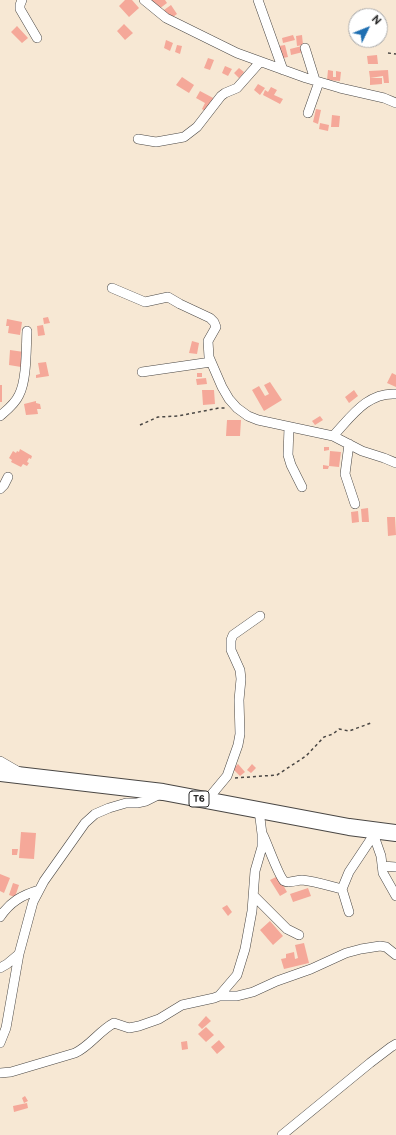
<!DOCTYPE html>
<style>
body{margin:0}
#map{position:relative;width:396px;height:1135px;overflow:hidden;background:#f7e8d4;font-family:"Balsamiq Sans",sans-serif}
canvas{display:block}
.north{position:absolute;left:348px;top:8px;width:40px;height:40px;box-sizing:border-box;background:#fff;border:1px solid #aaa;border-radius:50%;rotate:47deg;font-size:11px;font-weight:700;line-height:16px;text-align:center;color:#2b2b2b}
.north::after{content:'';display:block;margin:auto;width:14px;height:18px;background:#1f6fb2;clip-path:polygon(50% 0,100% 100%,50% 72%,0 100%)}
</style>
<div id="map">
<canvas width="396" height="1135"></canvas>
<div class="north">N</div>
</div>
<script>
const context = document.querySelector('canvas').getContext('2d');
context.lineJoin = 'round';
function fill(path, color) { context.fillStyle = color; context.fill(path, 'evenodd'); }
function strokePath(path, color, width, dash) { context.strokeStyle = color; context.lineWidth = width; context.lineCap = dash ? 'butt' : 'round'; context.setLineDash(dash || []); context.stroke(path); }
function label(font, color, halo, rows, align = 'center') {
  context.font = font + ' "Balsamiq Sans",sans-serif'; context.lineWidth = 3; context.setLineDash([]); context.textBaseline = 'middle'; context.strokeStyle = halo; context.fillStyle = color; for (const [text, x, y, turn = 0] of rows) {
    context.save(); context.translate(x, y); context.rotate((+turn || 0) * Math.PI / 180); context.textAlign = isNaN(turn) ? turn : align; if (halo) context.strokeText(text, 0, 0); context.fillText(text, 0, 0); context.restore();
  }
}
fill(new Path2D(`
 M125,0H132L139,8L129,17L119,6Z
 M151,0H165L167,3L159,9Z
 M171,5L177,14L170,19L164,10Z
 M124,24L133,33L125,40L117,31Z
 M17,26L28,38L22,43L11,32Z
 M293,35L295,40L283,43L282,38Z
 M302,35L303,45L297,46L296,36Z
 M166,40L173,43L170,51L164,48Z
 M177,45L182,46L180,54L175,52Z
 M285,45L288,57L283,58L279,46Z
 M302,46L303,52L291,55L290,49Z
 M377,55L378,64H368L367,56Z
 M208,58L214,60L210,70L204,68Z
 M225,66L232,69L228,76L222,73Z
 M239,68L244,72L239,78L234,73Z
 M328,70L333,71V77H336V71L341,72L340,81L327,80Z
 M388,70L389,83H384L383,76L370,78L369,71Z
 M182,77L194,85L189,93L176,85Z
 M370,78H382V84L370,85Z
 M258,84L265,88L260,95L254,90Z
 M271,87L277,90L274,95L283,99L280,104L263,95L265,90L268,92Z
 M200,91L215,99L208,113L202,109L205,103L196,98Z
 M316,109L321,110L318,124L313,122Z
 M332,115L340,116L339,127H331Z
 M320,123L329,125L328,131L319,129Z
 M48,317L50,323L44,324L43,318Z
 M7,319L22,322L20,335L8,333L9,326H6Z
 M43,325L45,335L38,336L37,326Z
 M192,341L199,343L197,354L189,353Z
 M10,350L24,352L21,367L9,365Z
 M46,362L49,376L36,378V375L40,374L38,363Z
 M197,373H202V377H197Z
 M392,373L396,375V387L387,383Z
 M206,378L207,384L197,385L196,379Z
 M270,382L282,400L264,411L252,390L259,386L265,396L269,394L264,385Z
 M0,385H2V402H0Z
 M202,390H214L215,404L203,405Z
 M354,390L358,396L349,403L345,397Z
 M36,401V403L40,404L41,409H37L38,414L26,415L24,404Z
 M320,416L323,420L315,425L312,421Z
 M227,420H241L240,436H226Z
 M324,447H329V450L324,451Z
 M20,449L32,456L31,459L29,458L27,462L29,463L27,466L23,464L21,467L11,462L12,460L9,458L13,451L16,453L17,451L19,452Z
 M330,451L341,452L339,467L329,466Z
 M323,465L329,466L328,469H323Z
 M368,508L369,522H362L361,509Z
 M358,511L359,522L352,523L351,512Z
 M387,517H395L396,535L388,536Z
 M238,764L245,772L240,776L233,769Z
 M252,764L256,768L251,773L247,770Z
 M21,832L36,833L34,859L19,858Z
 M12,849H18L17,855H12Z
 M0,874L10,878L4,893L0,891Z
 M278,876L287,892L280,896L270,880Z
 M13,883L19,885L15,897L9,895Z
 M308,888L311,896L293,902L290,894Z
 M227,905L232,912L228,916L222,908Z
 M270,921L283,936L273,945L260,930Z
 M304,943L309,963L284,969L281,959L286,958V954L294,952L295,959L298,958L295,945Z
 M206,1016L211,1021L202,1029L198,1025Z
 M206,1027L214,1035L206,1042L198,1034Z
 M219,1040L225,1047L217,1054L211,1047Z
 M187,1041L188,1049L182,1050L181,1042Z
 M25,1096L28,1101L24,1103L22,1098Z
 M27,1103L28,1108L14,1112L13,1106Z`), '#f5a899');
const minor = new Path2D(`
 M22,0L20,5V9L37,38
 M144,0L166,18L237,53L306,78L340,88L384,98L396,103
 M258,0L283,70
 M305,48L315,80
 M308,113L319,82
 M138,139L156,142L184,137L197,127L221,96L225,93L237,88L260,62
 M112,288L145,302L168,297L180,304L210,318L214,322L216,327L208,341L209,357L222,387L229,399L237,408L248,416L258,420L333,436L362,451L384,458L396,463
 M142,372L211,362
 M0,416C7,410 15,404 19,395C27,380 26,348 27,331
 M289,427L288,455L291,465L302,487
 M333,436C351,417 367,392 396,394
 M349,444L345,474L355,504
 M0,489L4,485L8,477
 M0,761L19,772
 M207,800L227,776L238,745L240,734L239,700L241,679L240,670L231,650V640L233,635L260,616
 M263,835C267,843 279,877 284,881C288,884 297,880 302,880C314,881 330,886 342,889
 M374,836L381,856L383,873L396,896
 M382,866L396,867
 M254,896L287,929L299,935
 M349,912L342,889L349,872L377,830
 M0,917C10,902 22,895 39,890
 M0,968L7,964L19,954
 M219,996H237L253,992L277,981L311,969L346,953L361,949L380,946L386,947L396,955
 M0,1043L6,1028L19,954L33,902L44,881L85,823L95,814L109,808L126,803H137L146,801L162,793
 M0,1073L11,1072L75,1053C90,1046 99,1031 114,1023L129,1028L139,1026L159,1019L182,1005L214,998L219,996L237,975L245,949L252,911L255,871L262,847V834L259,810
 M282,1135L370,1063L391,1047L396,1044`);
const trunk = new Path2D(`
 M0,773L163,792L349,827L396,833`);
strokePath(minor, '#4a4744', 10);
strokePath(trunk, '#4a4744', 18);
strokePath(new Path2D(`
 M388,53L396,54
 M140,425L158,417L178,416L219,408H226
 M235,778L277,775L306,756L324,737L333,734L339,729L349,731L371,723`), '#4a4744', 1.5, [3, 3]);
strokePath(minor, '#fff', 9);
strokePath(trunk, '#fff', 16);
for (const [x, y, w] of [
 [199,799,20]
]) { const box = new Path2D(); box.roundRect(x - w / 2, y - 8, w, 16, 3); context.fillStyle = '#fff'; context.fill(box); strokePath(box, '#2b2b2b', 1); }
label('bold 10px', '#2b2b2b', null, [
 ["T6",199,799]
]);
</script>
